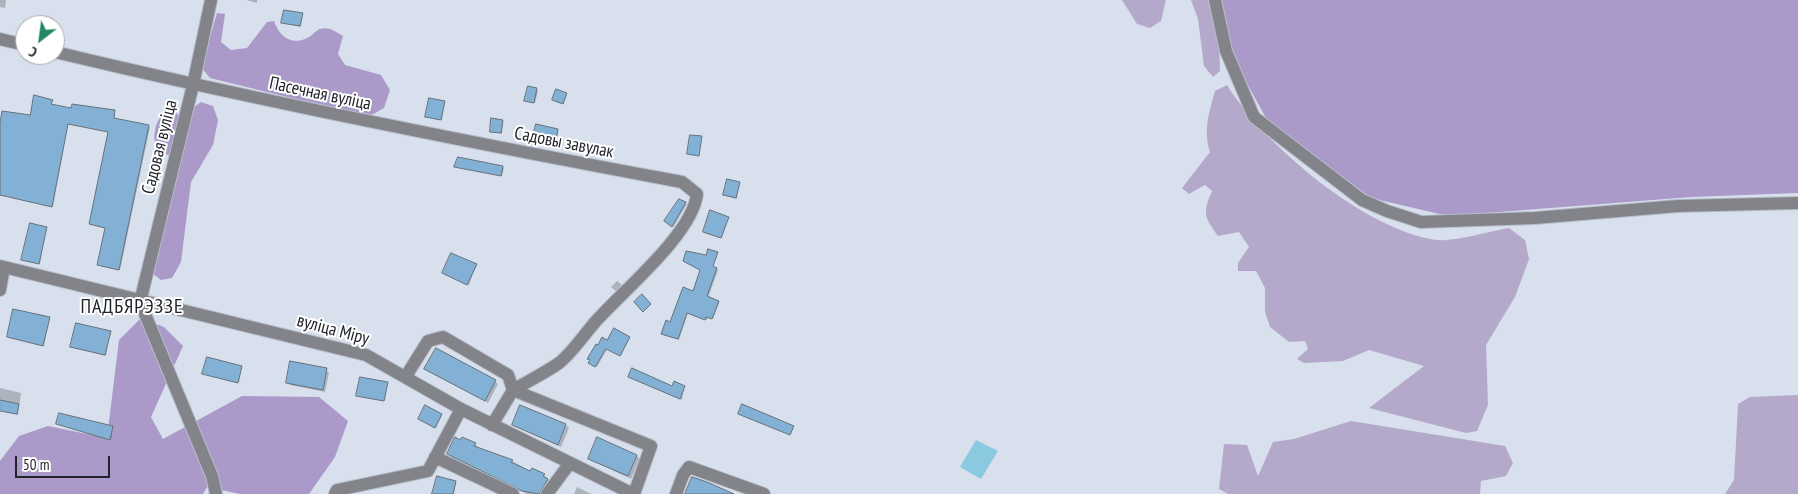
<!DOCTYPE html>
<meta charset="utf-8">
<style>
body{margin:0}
#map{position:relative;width:1798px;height:494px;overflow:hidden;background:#d8e0ed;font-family:"PT Sans Narrow",sans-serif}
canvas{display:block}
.north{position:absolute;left:15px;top:15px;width:50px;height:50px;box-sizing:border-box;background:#fff;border:1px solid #a6a7a9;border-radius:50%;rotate:210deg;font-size:14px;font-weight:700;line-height:20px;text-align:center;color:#212429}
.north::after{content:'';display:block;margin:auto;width:18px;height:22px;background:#228864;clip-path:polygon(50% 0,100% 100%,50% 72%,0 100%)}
.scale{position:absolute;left:15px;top:456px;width:95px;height:22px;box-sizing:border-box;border:2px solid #212429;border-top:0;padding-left:6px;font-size:15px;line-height:18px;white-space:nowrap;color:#212429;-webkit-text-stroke:4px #fff;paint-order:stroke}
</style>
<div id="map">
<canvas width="1798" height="494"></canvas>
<div class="north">С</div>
<div class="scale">50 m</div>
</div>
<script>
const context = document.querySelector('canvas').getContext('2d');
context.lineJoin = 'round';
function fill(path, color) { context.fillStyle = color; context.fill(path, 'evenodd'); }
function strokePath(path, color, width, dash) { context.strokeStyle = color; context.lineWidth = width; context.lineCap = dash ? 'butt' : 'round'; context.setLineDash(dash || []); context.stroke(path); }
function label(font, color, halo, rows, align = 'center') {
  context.font = font + ' "PT Sans Narrow",sans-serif'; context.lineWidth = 4; context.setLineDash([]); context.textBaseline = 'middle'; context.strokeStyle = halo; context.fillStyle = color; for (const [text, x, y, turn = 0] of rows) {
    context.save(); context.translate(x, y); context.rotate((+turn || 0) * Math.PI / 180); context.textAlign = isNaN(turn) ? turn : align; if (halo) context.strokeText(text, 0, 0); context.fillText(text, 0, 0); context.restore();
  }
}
fill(new Path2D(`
 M1122,0H1166L1161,21L1150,28L1137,24Z
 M1191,0H1208L1219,42L1220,71L1213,77L1204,66L1198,19Z
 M1227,85C1264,145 1366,231 1437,240C1453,242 1491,231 1509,228L1525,240L1529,259L1515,297L1486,345L1488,405L1477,431L1466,433L1369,408L1424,366L1369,350L1343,361L1304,363L1297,359L1308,349L1305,341L1289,342L1270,327L1265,312V288L1256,271H1238V263L1249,247L1239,232L1218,236C1205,218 1202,213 1212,191L1205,185L1189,194L1182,188L1210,152C1203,131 1209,112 1215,91Z
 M1798,395V494H1725L1734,480L1738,404L1750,397Z
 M1351,421L1505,446L1513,463L1506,476L1481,481L1480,494H1228L1219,489L1224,444L1247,445L1258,476L1273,442L1294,439Z`), '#b4a9ca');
fill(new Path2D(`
 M1222,0H1798V193L1691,197L1448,216L1371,198L1267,120L1232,56Z
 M217,13L225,14L221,42L231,50L247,48L267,22L274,21C279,36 291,46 307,38C312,36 316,30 320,29C329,26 336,32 343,36L338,54L345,65L381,75L390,90L384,108L368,117L210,78L201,67Z
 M201,102L213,106L218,120L213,145L191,182L181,262L172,278L161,280L152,273L193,108Z
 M174,111L181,117L174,147L169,155L159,153C151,138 154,126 163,112Z
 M141,318L164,327L183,346L151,417L163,439L242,396L319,397L348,421L335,457L309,494H240L207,487L203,494H0V461L19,436L48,426L107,438L119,340Z`), '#aa99c9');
fill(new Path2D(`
 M976,440L998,451L981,479L960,467Z`), '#8ac9e0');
fill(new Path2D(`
 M0,0H6L5,8L0,7Z
 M246,0H257V3Z
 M302,14L301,27L283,23Z
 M528,88L538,91L535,103L526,100Z
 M566,94L564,104L554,100Z
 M52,101V105L72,110L114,112L115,119L150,127L120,270L99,265L106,228L90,224L109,132L68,124L53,207L0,195V130L31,117Z
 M444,103L442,120L428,117Z
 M503,121L502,134L491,131Z
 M558,130L556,145L534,140Z
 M457,167H503L504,168L502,176Z
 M739,184L737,199L725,195Z
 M679,201L687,204L673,227L665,221Z
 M728,218L722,238L705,232Z
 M46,228L40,264L24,261Z
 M717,253L713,267L718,270L708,298L719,303L713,319L708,317L707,320L688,313L679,340L664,335L694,292L701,270L684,261Z
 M476,265L469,285L443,273Z
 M617,281L622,285L616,291L611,287Z
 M49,318L44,346L8,337Z
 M110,332L106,356L72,347Z
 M629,338L621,356L607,349L597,367L591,364L589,359L602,339L608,341Z
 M241,367L239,383L205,374Z
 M326,370L329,373L325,392L290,385L287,382Z
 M429,371L495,381L498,384L488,403Z
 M630,378L672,387H684L682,400Z
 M387,383L385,401L359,396Z
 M0,388L21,393L18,415L0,411Z
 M442,415L436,428L420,420Z
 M513,425H566L569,428L561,447Z
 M113,427L111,440L95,436V434Z
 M475,444L479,449L512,461L531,472L544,475L552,484L546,494H527L453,458L448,453Z
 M637,456L640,459L631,479L589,459Z
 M438,478L456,482L454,494H434Z
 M577,487L591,494H574Z`), '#0003');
const building = new Path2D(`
 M284,10L303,13L300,26L281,23Z
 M528,86L537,88L534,103L524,101Z
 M556,89L567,93L563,104L552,100Z
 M34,95L53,100L51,104L71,108L72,104L115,110L114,118L149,125L119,270L97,265L105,228L89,224L108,132L68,124L52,207L0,195V123L2,111L30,115Z
 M429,98L445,101L441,120L425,117Z
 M491,118L503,120L501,133L490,132Z
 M536,124L558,129L555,145L532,140Z
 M690,135L702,136L699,156L687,154Z
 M458,157L503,166L501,176L454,167Z
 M727,179L740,182L736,198L723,195Z
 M679,199L686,202L672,227L664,221Z
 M710,210L729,217L721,238L703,232Z
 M30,223L47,227L39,264L21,260Z
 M708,249L718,252L713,266L717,268L707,296L719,301L712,319L706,317L705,320L687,313L678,339L661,334L666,320L670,322L683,287L693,291L700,270L683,261L686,251L706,255Z
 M451,253L477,264L467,285L442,273Z
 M642,294L651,304L643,312L634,302Z
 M13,309L50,317L43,346L7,337Z
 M76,323L111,331L105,355L70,347Z
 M614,328L630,337L620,356L606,349L595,367L588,363L590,360L587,359L596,344L598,345L602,337L607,340Z
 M436,348L496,380L485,401L424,369Z
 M207,357L242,366L238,383L202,374Z
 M290,361L327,368L323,390L286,383Z
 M632,368L672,386L674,381L685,386L680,399L628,377Z
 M360,377L388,382L384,401L356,396Z
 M0,400L19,404L17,414L0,411Z
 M742,404L794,426L790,435L738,414Z
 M425,405L442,414L435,428L418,419Z
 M520,405L566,424L558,445L512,425Z
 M59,413L113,426L110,440L56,424Z
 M455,437L460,440L462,437L476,443L474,446L513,460L511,462L530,471L532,468L545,474L543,476L548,479L539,494L522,491L447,454Z
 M597,437L637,455L628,476L588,459Z
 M437,476L456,481L453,494H432Z
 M692,477L707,482L734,494H685Z`);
fill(building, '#83b1d5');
strokePath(building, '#66717a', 1);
const minor = new Path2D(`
 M211,0L193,85L140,302L212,476L216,494
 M1215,0L1226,51L1254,117L1362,200L1387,211L1421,222L1535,218L1678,206L1798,203
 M0,39L25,45
 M55,52C263,102 472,143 682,182L697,194C693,233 624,290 597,320C585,333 573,352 559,363C545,373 528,381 513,390
 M0,266L366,355L461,409L633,494
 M0,290L4,267
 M406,376L428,341L443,337L508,375L513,390L492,425
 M513,390L651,446L634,494
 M435,457L513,494
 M335,494L337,490L428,471L461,409
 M547,494L570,463
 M676,494L683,475L689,467L764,494`);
strokePath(minor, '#b7beca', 14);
strokePath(minor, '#83848a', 12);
label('18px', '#212429', '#fff', [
 ["Пасечная вуліца",320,94,12],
 ["Садовы завулак",564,143,11],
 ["Садовая вуліца",160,147,-76],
 ["вуліца Міру",333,330,15]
]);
context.letterSpacing = '1px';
label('20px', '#212429', '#fff', [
 ["ПАДБЯРЭЗЗЕ",132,307]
]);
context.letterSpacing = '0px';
</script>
